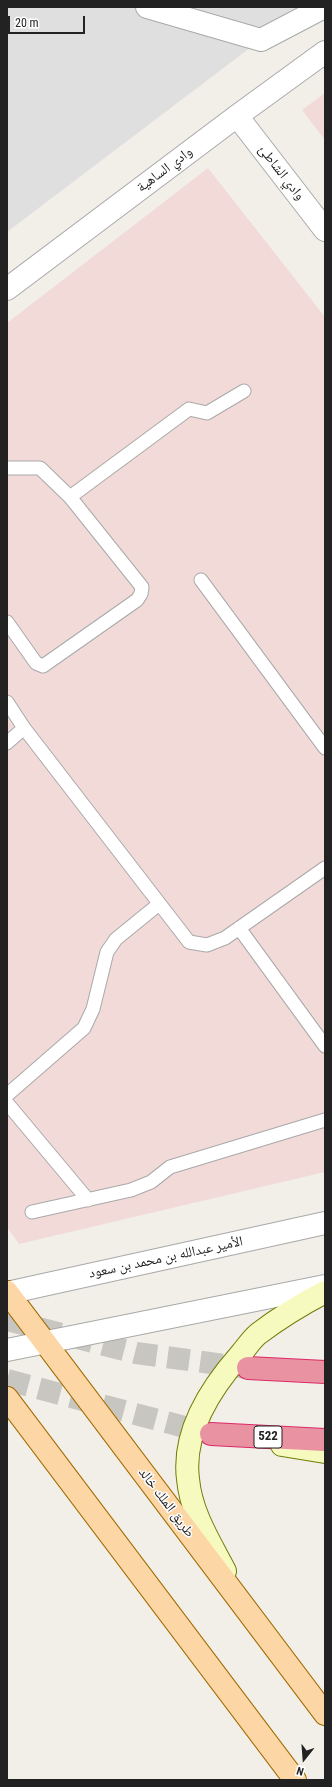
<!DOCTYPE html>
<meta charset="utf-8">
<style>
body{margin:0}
#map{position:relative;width:332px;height:1787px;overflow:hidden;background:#f2efe9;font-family:"Roboto Condensed",sans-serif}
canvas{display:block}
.frame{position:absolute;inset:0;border:8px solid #222;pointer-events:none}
.north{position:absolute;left:284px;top:1739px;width:40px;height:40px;-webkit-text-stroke:3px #fff;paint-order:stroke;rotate:197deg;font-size:11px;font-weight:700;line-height:16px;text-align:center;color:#222}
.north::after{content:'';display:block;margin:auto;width:14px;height:18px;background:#222;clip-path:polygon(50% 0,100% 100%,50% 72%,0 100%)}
.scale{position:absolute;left:8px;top:16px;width:77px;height:18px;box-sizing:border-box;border:2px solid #222;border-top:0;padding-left:5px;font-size:12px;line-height:14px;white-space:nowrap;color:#222;-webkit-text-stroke:3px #fff;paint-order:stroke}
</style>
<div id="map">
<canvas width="332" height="1787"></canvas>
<div class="frame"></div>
<div class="north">N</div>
<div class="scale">20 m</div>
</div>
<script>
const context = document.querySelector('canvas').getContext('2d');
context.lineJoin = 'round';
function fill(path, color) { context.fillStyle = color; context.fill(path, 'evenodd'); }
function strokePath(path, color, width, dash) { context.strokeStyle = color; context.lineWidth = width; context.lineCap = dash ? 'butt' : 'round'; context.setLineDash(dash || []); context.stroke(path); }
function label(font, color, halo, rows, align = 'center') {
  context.font = font + ' "Roboto Condensed","Noto Naskh Arabic",sans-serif'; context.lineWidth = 3; context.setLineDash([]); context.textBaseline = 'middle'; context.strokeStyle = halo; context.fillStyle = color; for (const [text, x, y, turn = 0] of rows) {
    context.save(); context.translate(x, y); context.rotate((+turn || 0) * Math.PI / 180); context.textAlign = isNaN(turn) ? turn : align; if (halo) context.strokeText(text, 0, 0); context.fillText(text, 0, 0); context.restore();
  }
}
fill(new Path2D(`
 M7,7H304L7,232Z`), '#e0dfdf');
fill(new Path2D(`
 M325,93V140L302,110Z
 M208,168L325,317V1172L19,1244L7,1227V323Z`), '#f2dad9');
strokePath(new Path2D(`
 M7,1320L136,1353L248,1368
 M7,1380L211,1434`), '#c8c6c1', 22, [22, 11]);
const lane = new Path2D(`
 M7,468H40L70,497L142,587L141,594L137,600L43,666L36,663L7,622
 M70,497L189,409L207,413L244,391
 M201,580L325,748
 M7,702L24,728L189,942L207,945L225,938L325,868
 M7,743L24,728
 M239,928L325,1046
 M7,1095L84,1028L93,1009L107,952L116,939L159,904
 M7,1103L88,1200
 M32,1212L131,1190L151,1182L170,1167L325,1120`);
const street = new Path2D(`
 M147,7L261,40L324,7
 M237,116L325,230
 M7,289L237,116L325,52
 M7,1293L325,1223
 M7,1350L325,1286`);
const secondary = new Path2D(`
 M282,1445L325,1452
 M225,1571C210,1542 191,1513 188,1479C182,1432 210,1389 240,1355C246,1348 251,1340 258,1334C279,1318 302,1304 325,1292`);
const primary = new Path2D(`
 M7,1292L325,1714
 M7,1398L295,1780`);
const highway = new Path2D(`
 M248,1368L325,1372
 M211,1434L325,1440`);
strokePath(lane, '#a9a9a9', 15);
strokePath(street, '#a9a9a9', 24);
strokePath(secondary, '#707d05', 24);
strokePath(primary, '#a06b00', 24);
strokePath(highway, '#dc2a67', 24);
strokePath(lane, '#fff', 13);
strokePath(street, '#fff', 22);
strokePath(secondary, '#f7fabf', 22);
strokePath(primary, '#fcd6a4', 22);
strokePath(highway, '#e892a2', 22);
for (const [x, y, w] of [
 [268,1437,28]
]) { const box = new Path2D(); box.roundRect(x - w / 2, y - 11, w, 22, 3); context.fillStyle = '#fff'; context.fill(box); strokePath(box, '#222', 1); }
label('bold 13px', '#222', null, [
 ["522",268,1437]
]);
label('14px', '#222', '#fff', [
 ["وادي الساهية",165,170,-37],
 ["وادي الشاطئ",281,173,52],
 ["الأمير عبدالله بن محمد بن سعود",166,1258,-12],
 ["طريق الملك خالد",166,1503,53]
]);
</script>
